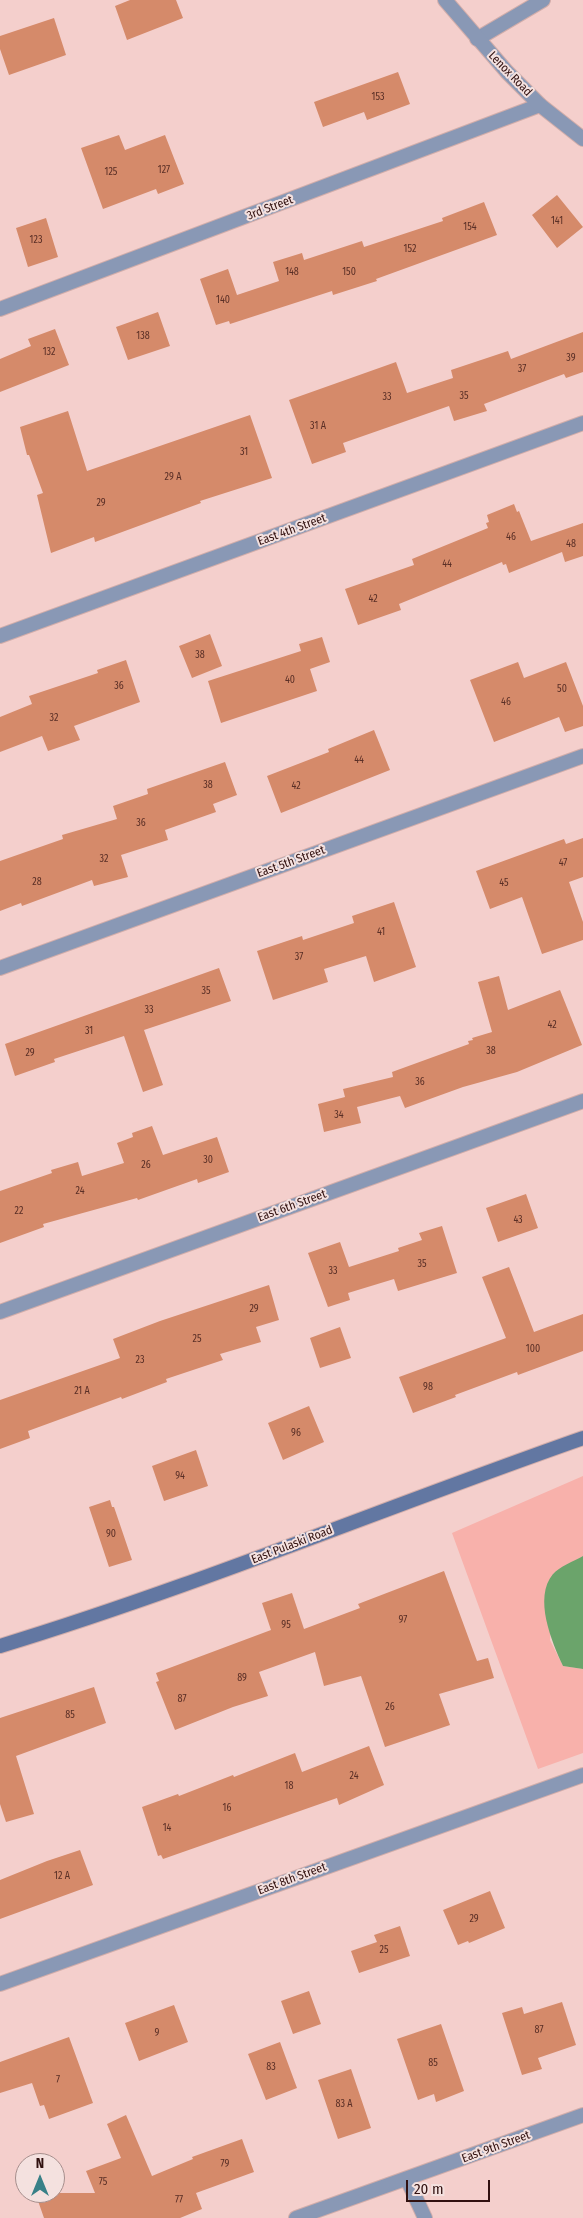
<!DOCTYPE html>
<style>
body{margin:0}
#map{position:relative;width:583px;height:2218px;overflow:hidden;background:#f4cfcc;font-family:"Fira Sans Condensed",sans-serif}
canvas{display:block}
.north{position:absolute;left:15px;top:2153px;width:50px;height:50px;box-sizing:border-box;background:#f4e1df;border:1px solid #a68e8c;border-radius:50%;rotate:0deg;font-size:14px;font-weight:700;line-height:20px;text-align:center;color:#311110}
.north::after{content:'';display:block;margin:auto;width:18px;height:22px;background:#388087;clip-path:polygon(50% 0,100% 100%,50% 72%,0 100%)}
.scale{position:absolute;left:406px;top:2180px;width:84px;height:22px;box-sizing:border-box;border:2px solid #311110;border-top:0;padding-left:6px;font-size:15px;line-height:18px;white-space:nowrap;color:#311110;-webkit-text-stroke:4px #f4e1df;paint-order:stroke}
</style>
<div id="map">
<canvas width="583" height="2218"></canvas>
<div class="north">N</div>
<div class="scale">20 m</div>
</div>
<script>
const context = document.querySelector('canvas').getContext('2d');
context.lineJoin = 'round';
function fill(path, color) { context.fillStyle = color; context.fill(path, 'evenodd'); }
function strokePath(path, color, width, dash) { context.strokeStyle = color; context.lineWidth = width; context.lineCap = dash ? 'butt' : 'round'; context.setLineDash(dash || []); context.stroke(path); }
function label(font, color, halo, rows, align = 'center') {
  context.font = font + ' "Fira Sans Condensed",sans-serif'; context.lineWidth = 4; context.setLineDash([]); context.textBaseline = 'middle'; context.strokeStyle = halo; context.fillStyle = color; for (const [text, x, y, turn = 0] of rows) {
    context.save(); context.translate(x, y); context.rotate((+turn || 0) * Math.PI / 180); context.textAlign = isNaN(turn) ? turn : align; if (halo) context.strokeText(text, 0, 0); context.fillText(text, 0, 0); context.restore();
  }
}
fill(new Path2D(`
 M583,1476V1556L553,1574L550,1640L563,1666L583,1669V1753L538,1769L452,1533Z`), '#f8b1ab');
fill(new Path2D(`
 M583,1556V1669L563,1666C552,1642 533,1598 553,1574C559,1567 574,1561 583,1556Z`), '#6ba46b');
fill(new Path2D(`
 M130,0H176L183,18L127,40L115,6Z
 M54,18L66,55L9,75L0,49V36Z
 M398,72L410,104L367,120L364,112L323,127L314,102Z
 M119,135L125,150L165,135L184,184L158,194L156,189L103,209L81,148Z
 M557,195L583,227L557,248L532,215Z
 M484,202L497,235L376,279L377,281L333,295L332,291L230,324L229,321L216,325L200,279L228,269L237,295L279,281L273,262L302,253L304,260L362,241L364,247L443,221L442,218Z
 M46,218L58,257L28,267L16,228Z
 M158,312L170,346L128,360L116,327Z
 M55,329L69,365L0,392V359L31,346L28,339Z
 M583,332V372L566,378L564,374L484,404L487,411L454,421L449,406L343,443L346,452L312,464L289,400L396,362L407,393L453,378L451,370L508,351L511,359Z
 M68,411L87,471L250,415L272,478L200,501L201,503L95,542L94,537L51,553L37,495L43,493L29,455H27L20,427Z
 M514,504L517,512L519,511L531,541L583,523V556L565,562L562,552L509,573L506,564L503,565L502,562L399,604L401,610L358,625L345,589L414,565L412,559L488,528L486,523L489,522L487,515Z
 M210,634L222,666L192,678L179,646Z
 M322,637L330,662L310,669L317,691L221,723L208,681L301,651L299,644Z
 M126,660L140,702L74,726L80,740L48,751L42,736L0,752V717L32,704L29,696L98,673L97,670Z
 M518,662L524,678L566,662L583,706V726L565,732L559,717L494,742L470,680Z
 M374,730L390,770L281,813L267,776L329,752L328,749Z
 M225,762L237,795L213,804L216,812L165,830L168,840L121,855L128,877L94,886L92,880L22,906L21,903L0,911V861L63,839L62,835L117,819L113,806L148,794L147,789Z
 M583,838V877L569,882L583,922V940L542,954L522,897L490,909L476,871L564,839L566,844Z
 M394,902L416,967L374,982L366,956L324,969L328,982L273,1000L257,951L302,936L303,940L354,923L352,916Z
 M219,968L231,1001L144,1030L163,1085L143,1092L124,1036L54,1059L55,1062L15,1076L5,1044Z
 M499,976L508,1010L560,990L582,1045L517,1072L463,1087L405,1108L400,1096L357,1107L361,1123L324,1132L318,1104L345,1097L343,1089L393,1077L392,1072L469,1044L468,1041L473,1040L472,1038L492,1032L478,982Z
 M152,1126L163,1155L217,1137L229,1172L198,1183L197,1179L138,1200L137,1198L43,1224L44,1227L0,1243V1191L52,1173L51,1170L78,1162L82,1176L124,1163L117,1143L133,1137L132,1133Z
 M526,1194L538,1228L498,1242L486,1208Z
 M442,1226L457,1273L398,1291L394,1279L348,1293L350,1300L328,1307L308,1253L340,1242L349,1267L399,1251L398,1248L422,1240L419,1233Z
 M509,1267L534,1332L583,1314V1351L518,1375L517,1372L455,1395L456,1397L413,1413L399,1377L506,1338L482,1277Z
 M269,1285L279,1320L256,1327L261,1342L220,1354L223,1360L166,1379L167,1382L122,1399L121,1397L28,1431L30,1438L0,1449V1400L120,1358L113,1339L160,1321Z
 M340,1327L351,1358L320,1368L310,1338Z
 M309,1406L324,1442L283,1460L268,1423Z
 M196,1450L208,1486L164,1501L152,1466Z
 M110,1500L112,1507H114L132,1560L109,1567L89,1507Z
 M444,1571L477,1661L488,1658L494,1678L439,1694L450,1725L385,1747L361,1676L324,1686L315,1652L259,1672L268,1696L233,1707L175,1730L156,1682L159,1681L156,1673L271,1630L262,1603L292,1593L304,1629L360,1608L358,1604Z
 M94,1687L106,1723L16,1756L34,1814L6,1822L0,1804V1718Z
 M369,1746L384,1785L339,1805L337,1798L163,1859L161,1855L158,1856L142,1807L178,1794L179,1796L233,1775L234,1777L295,1753L302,1772Z
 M80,1850L93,1885L0,1919V1880L47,1861Z
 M490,1891L505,1928L469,1943L468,1941L458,1945L443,1910Z
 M400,1926L410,1956L359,1973L351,1951L377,1942L374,1935Z
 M309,1991L321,2024L293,2034L281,2001Z
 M562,2002L576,2045L538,2058L542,2069L522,2075L502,2013L522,2007L524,2014Z
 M174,2005L188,2042L139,2061L125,2023Z
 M441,2024L464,2091L436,2102L434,2094L418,2100L397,2039Z
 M69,2037L93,2103L49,2119L44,2105L40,2106L32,2083L0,2093V2062Z
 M280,2042L297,2088L266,2100L248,2054Z
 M351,2069L371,2128L338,2139L318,2080Z
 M126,2115L152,2176L193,2159L192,2157L242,2139L254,2172L196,2193L202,2209L180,2218H44L37,2198L50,2193H95L86,2171L121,2158L107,2124Z`), '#d58a6a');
const minor = new Path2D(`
 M477,39L543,0
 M0,309L540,105
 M0,636L583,423
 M0,968L583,756
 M0,1312L583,1101
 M0,1984L583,1775
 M407,2179L425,2218
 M296,2218L583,2115`);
const tertiary = new Path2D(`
 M445,0L507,72L540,105L583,139`);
const secondary = new Path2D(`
 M0,1646C197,1586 388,1506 583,1438`);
strokePath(minor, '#d1adaa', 16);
strokePath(tertiary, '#d1adaa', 16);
strokePath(secondary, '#d1adaa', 16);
strokePath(minor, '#8998b5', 14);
strokePath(tertiary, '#8998b5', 14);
strokePath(secondary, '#6277a2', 14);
label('10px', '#5a2f26', null, [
 ["153",378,97],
 ["127",164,170],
 ["125",111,172],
 ["141",557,221],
 ["154",470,227],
 ["123",36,240],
 ["152",410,249],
 ["148",292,272],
 ["150",349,272],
 ["140",223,300],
 ["138",143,336],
 ["132",49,352],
 ["39",571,358],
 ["37",522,369],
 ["35",464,396],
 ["33",387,397],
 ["31 A",318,426],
 ["31",244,452],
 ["29 A",173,477],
 ["29",101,503],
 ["46",511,537],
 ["48",571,544],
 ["44",447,564],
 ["42",373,599],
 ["38",200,655],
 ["40",290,680],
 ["36",119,686],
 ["50",562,689],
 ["46",506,702],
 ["32",54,718],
 ["44",359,760],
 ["38",208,785],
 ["42",296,786],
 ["36",141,823],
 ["32",104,859],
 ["47",563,863],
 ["28",37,882],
 ["45",504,883],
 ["41",381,932],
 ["37",299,957],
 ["35",206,991],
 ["33",149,1010],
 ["42",552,1025],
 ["31",89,1031],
 ["38",491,1051],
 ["29",30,1053],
 ["36",420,1082],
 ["34",339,1115],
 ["30",208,1160],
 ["26",146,1165],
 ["24",80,1191],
 ["22",19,1211],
 ["43",518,1220],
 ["35",422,1264],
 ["33",333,1271],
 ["29",254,1309],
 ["25",197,1339],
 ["100",533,1349],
 ["23",140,1360],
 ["98",428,1387],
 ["21 A",82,1391],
 ["96",296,1433],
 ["94",180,1476],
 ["90",111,1534],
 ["97",403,1620],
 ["95",286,1625],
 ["89",242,1678],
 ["87",182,1699],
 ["26",390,1707],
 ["85",70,1715],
 ["24",354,1776],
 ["18",289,1786],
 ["16",227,1808],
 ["14",167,1828],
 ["12 A",62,1876],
 ["29",474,1919],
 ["25",384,1950],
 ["87",539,2030],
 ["9",157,2033],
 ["85",433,2063],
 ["83",271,2067],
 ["7",58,2080],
 ["83 A",344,2104],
 ["79",225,2164],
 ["75",103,2182],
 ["77",179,2200]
]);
label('12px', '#311110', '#f4e1df', [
 ["Lenox Road",510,74,46],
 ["3rd Street",270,208,-21],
 ["East 4th Street",292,530,-20],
 ["East 5th Street",291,862,-20],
 ["East 6th Street",292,1206,-20],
 ["East Pulaski Road",292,1545,-21],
 ["East 8th Street",292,1879,-20],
 ["East 9th Street",496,2147,-20]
]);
</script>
